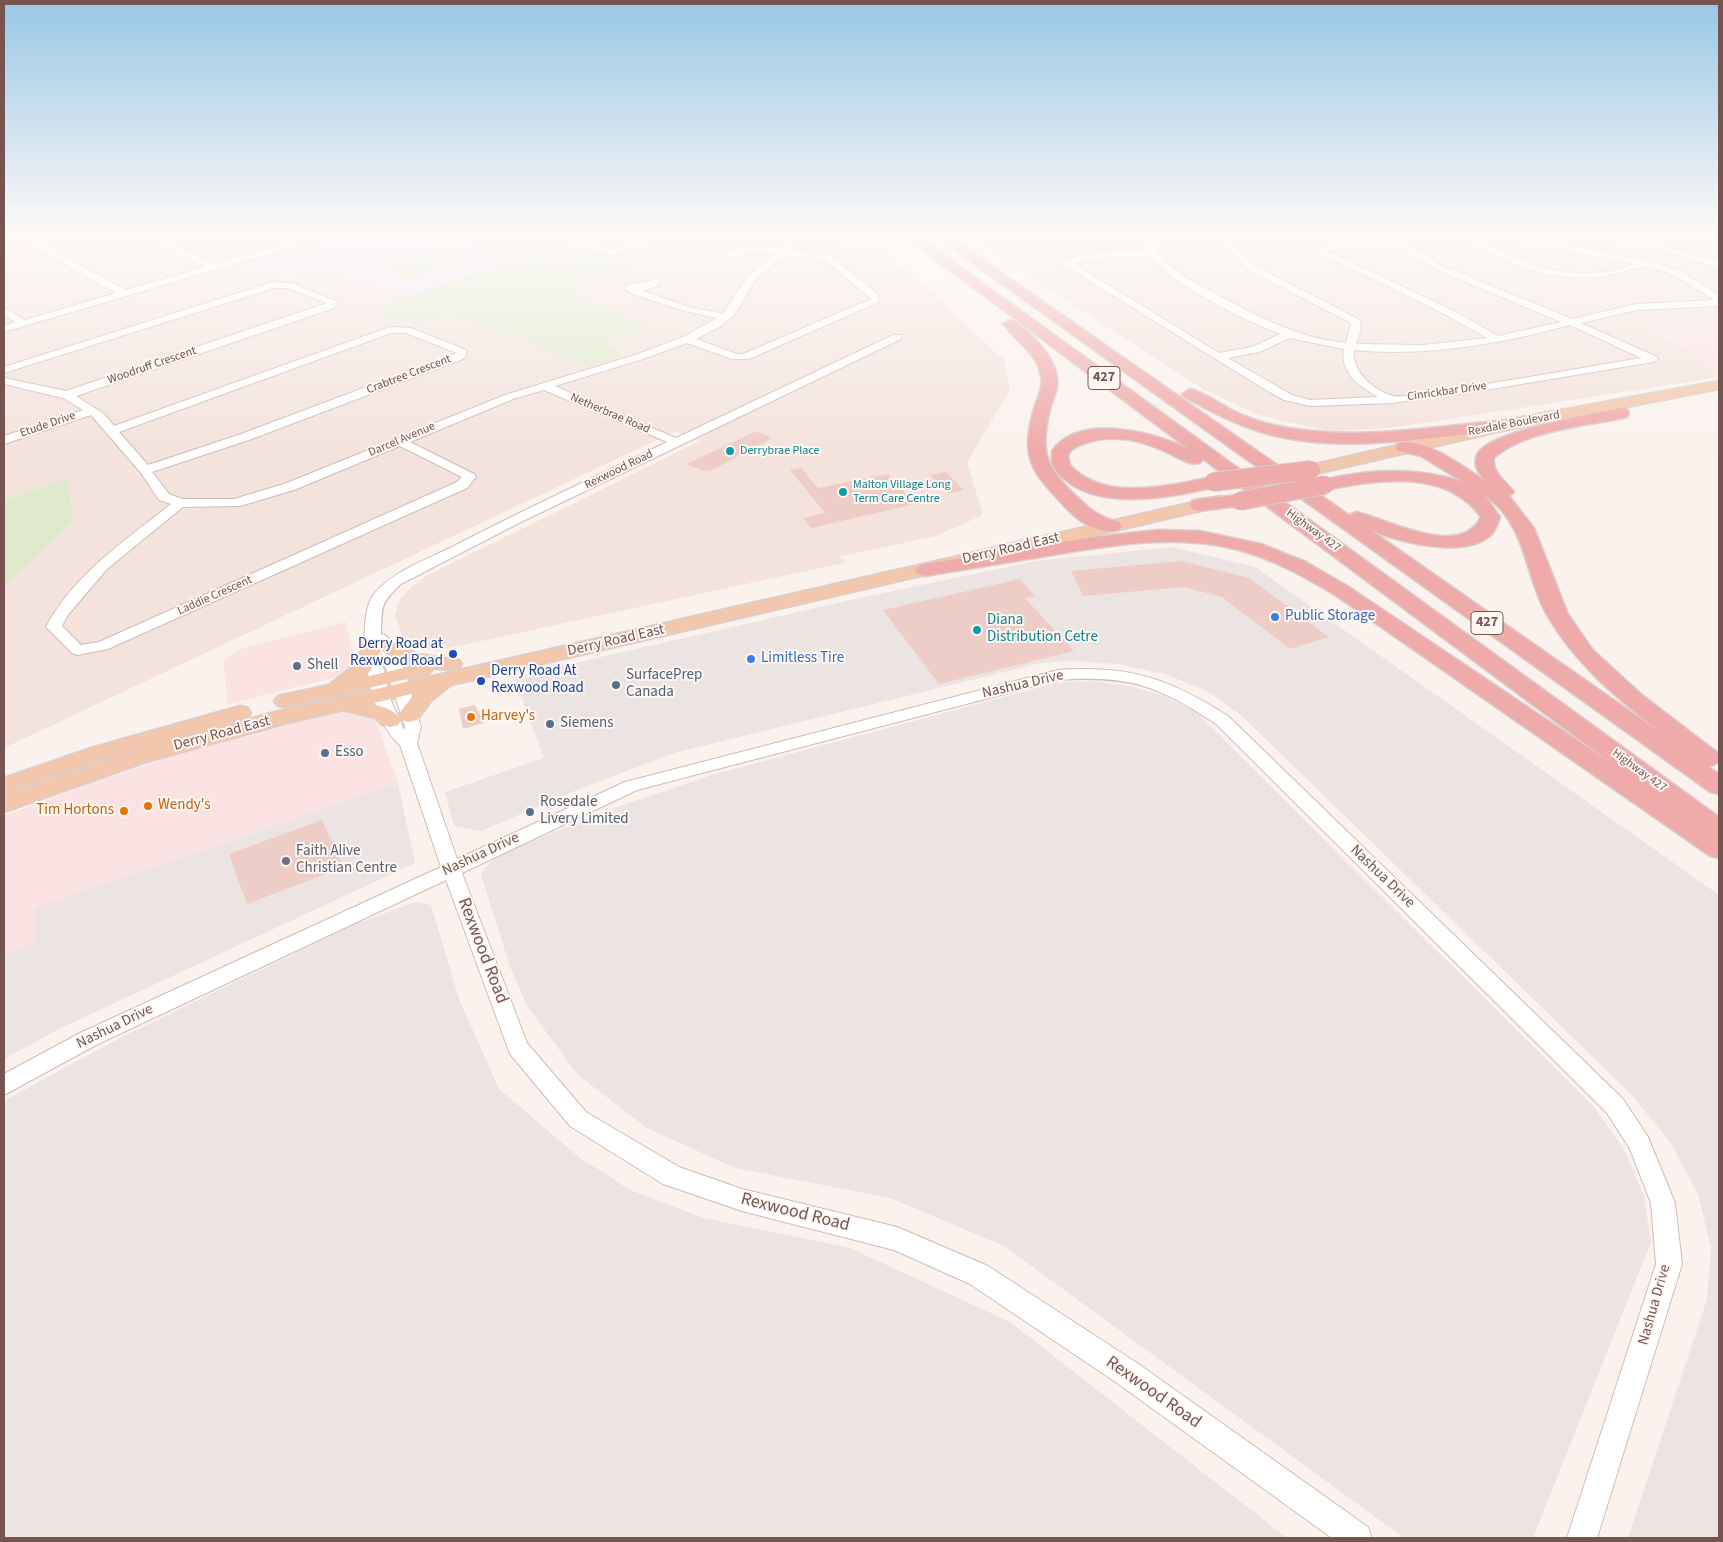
<!DOCTYPE html>
<style>
body{margin:0}
#map{position:relative;width:1723px;height:1542px;overflow:hidden;background:#fbf2ed;font-family:"Source Sans 3",sans-serif}
canvas{display:block}
.frame{position:absolute;inset:0;border:5px solid #765551;pointer-events:none}
</style>
<div id="map">
<canvas width="1723" height="1542"></canvas>
<div class="frame"></div>
</div>
<script>
const context = document.querySelector('canvas').getContext('2d');
context.lineJoin = 'round';
function fill(path, color) { context.fillStyle = color; context.fill(path, 'evenodd'); }
function strokePath(path, color, width, dash) { context.strokeStyle = color; context.lineWidth = width; context.lineCap = dash ? 'butt' : 'round'; context.setLineDash(dash || []); context.stroke(path); }
function label(font, color, halo, rows, align = 'center') {
  context.font = font + ' "Source Sans 3",sans-serif'; context.lineWidth = 4; context.setLineDash([]); context.textBaseline = 'middle'; context.strokeStyle = halo; context.fillStyle = color; for (const [text, x, y, turn = 0] of rows) {
    context.save(); context.translate(x, y); context.rotate((+turn || 0) * Math.PI / 180); context.textAlign = isNaN(turn) ? turn : align; if (halo) context.strokeText(text, 0, 0); context.fillText(text, 0, 0); context.restore();
  }
}
fill(new Path2D(`
 M4,233H841L838,245L881,251L947,303L956,315L1004,360L1010,390L967,462L983,515L936,536L838,557L848,562L435,651L405,643L395,615L399,601L410,588L426,576L700,441L676,431L4,748V587L73,522L68,478L4,500Z
 M963,233H1141L1217,239L1320,233H1557L1677,254L1719,269V320H1696L1646,330L1706,357L1714,378L1390,428L1330,431L1259,415L1203,389Z`), '#f3e3dc');
fill(new Path2D(`
 M1696,320H1719V377L1714,378L1706,357L1646,329Z
 M346,622L354,661L345,675L228,704L223,661L239,649Z
 M349,710L364,714L376,721L398,783L36,908L35,941L4,956V816L94,782L240,735L325,713Z`), '#fae3e2');
fill(new Path2D(`
 M1172,547L1255,567L1719,895V1538H1628L1707,1299L1711,1248L1698,1194L1670,1142L1631,1094L1242,716L1209,692L1165,674L1118,664L1072,661L1041,663L674,753L577,790L481,831L454,826L445,792L544,758L514,677L855,599L1036,561Z
 M1092,681L1129,686L1164,696L1196,712L1593,1106L1624,1149L1644,1196L1651,1242L1533,1538H1404L1004,1246L890,1198L735,1168L647,1128L578,1075L527,1006L510,967L481,874L495,856L617,807L712,775L1056,683Z
 M398,783L415,863L61,1028L4,1059V956L35,941V908Z
 M416,902L431,905L459,999L499,1089L579,1157L630,1190L704,1218L850,1248L1010,1322L1287,1538H4V1101L120,1038L355,924Z`), '#ece4e2');
fill(new Path2D(`
 M424,235L536,253L405,297L324,268L288,279L247,263L309,245L345,238Z`), '#efe9f8');
fill(new Path2D(`
 M1595,233H1719V260L1660,244Z
 M443,248L473,257L409,279L379,269Z
 M586,251L636,266L575,288L585,302L651,327L603,343L622,356L590,367L548,349L448,314L418,324L375,313L405,297L536,253L560,261Z
 M68,478L73,522L4,587V500Z`), '#dfe9cc');
fill(new Path2D(`
 M1679,233H1697L1719,239V245L1681,235Z`), '#c2e4e1');
fill(new Path2D(`
 M756,431L772,438L712,470L704,471L687,464Z
 M801,468L818,488L888,474L915,504L811,528L803,518L825,513L790,470Z
 M946,472L964,490L948,493L930,475Z
 M1181,561L1249,578L1329,637L1290,649L1222,597L1184,587L1083,596L1071,571Z
 M1020,579L1035,596L1025,598L1074,651L939,684L883,610Z
 M475,705L484,723L463,729L459,709Z
 M322,820L344,867L247,904L229,854Z`), '#efcdc7');
const minor = new Path2D(`
 M38,233H46L41,243L125,290L205,267L138,233H148L214,264L287,243L266,233H277L296,242L293,247L4,332V326L15,322L4,315V308L25,320L116,293L33,246L32,244Z
 M526,233H541L613,249L665,233H677L613,255Z
 M786,233H794L796,241L791,250L831,256L878,294L879,302L749,359H732L687,343L643,359L555,386L676,438L893,335H901V339L519,523L401,584C380,604 382,606 381,634L385,635L397,647L421,727L417,743L457,859L625,782L1058,670C1130,665 1168,678 1228,716L1623,1099L1648,1137L1675,1203L1682,1264L1597,1538H1567L1656,1264L1651,1203L1630,1149L1607,1113L1216,724C1157,685 1129,675 1058,680L637,790L462,873L527,1043L586,1112L679,1167L742,1189L897,1227L988,1266L1137,1363L1368,1527L1372,1538H1332L1117,1383L970,1284L894,1250L742,1211L663,1184L570,1126L510,1054L446,880L96,1045L4,1095V1074L80,1033L441,867L400,745C381,728 374,703 369,678C365,656 360,612 374,594C393,571 426,560 452,547C523,510 595,477 667,442L544,390L513,399L410,442L474,474L476,477L467,488L108,649L77,655L72,653L46,627C73,575 126,540 171,504L159,500L141,473L91,415L4,444V436L83,410L63,398L4,384V378L66,391L327,303L288,288H274L4,373V367L273,282L292,283L338,302L334,308L76,396L104,414L114,426L390,327L411,328L466,350L467,354L463,359L249,440L152,472L169,494L182,499H234L284,484L505,395L635,355L683,337L717,318L684,311L633,294L625,290V286L659,279V285L643,291L689,307L723,314L748,276L775,254C750,250 750,252 726,259L722,256L723,254C743,245 759,246 781,249L788,241ZM785,255L825,260L871,299L743,354H737L696,339L721,326L735,314L755,280ZM391,333H406L457,353L241,434L148,465L119,432ZM400,446L462,477L457,482L99,642L81,645L62,626L67,616L107,569L183,507L240,506L294,490ZM379,646L405,727L404,730L389,696Z
 M998,233L1030,238L1084,233C1070,244 1011,247 998,233Z
 M1147,233H1155C1155,242 1156,250 1161,257C1174,273 1194,282 1212,292C1255,315 1296,338 1346,343L1351,323L1253,272L1242,264L1219,237L1168,236L1164,233H1267L1263,236L1228,237L1248,260L1259,268L1360,320L1361,329L1356,344L1423,345L1487,338L1448,316L1316,251L1325,245L1390,241L1379,233H1389L1441,265L1572,319L1637,304L1714,300C1693,287 1671,270 1646,267C1644,266 1610,275 1602,276C1551,283 1512,266 1469,240V236L1522,237L1644,260L1682,272L1719,295V306L1637,310L1581,323L1657,357L1658,359L1653,362L1468,393L1392,403L1310,406L1284,400L1271,393L1062,264C1078,249 1127,251 1148,251ZM1483,241L1522,243L1634,264C1583,285 1529,268 1483,241ZM1397,246L1435,269L1561,322L1498,336L1456,312L1327,251ZM1151,256C1168,283 1249,323 1281,334L1252,347L1219,353L1074,264L1096,259ZM1570,325L1641,358C1574,369 1506,382 1438,391C1427,392 1402,398 1393,396C1373,390 1351,371 1354,350C1426,357 1501,344 1570,325ZM1290,338L1344,349C1340,373 1359,386 1378,397L1310,400L1292,395L1228,358L1259,352Z
 M1570,233C1620,233 1672,248 1719,262V268L1669,252L1574,236Z`);
const major = new Path2D(`
 M1719,381V389L1506,430L1311,475L1303,470L1311,465L1506,420Z
 M1220,496L1226,497L1228,501L1226,505L451,685L431,701L417,720L409,722L401,720L398,715L415,693L370,704C383,707 393,708 401,720L398,725L390,727L382,725L375,718L343,710L283,724L143,763L4,812V796L127,753L271,713Z
 M389,641L418,654L459,660L462,664L459,668L452,670L431,668L432,670L429,674L285,707L278,706L274,701L278,696L329,685L353,666L364,646L371,644L378,646L381,650L371,670L365,677L416,665C403,662 387,659 379,647L382,643Z
 M240,706L248,708L251,713L248,718L107,758L4,794V778L91,748Z`);
const highway = new Path2D(`
 M900,233H914L1719,817V858L1710,856L1335,595C1303,576 1271,558 1235,549C1175,534 1112,545 1053,555C1010,562 968,569 925,576L918,574L915,570L918,566L925,564L1094,537L1157,530L1200,531L1261,544L1306,562L1349,587L1611,763L1203,459L1200,463L1194,464C1184,462 1175,456 1166,452C1141,440 1113,434 1086,443C1079,445 1070,448 1068,456L1070,465C1105,503 1169,485 1213,477L1219,478L1222,482L1219,486C1171,498 1082,516 1052,464V451C1079,412 1156,432 1190,450Z
 M931,233H945L1349,515L1357,512C1389,520 1461,559 1481,517C1445,468 1378,480 1325,490L1319,489L1316,485L1319,481C1367,469 1416,466 1463,482L1421,456L1398,451L1395,447L1398,443C1425,437 1462,466 1484,480C1478,473 1473,464 1477,455C1487,431 1594,414 1621,408L1627,409L1629,413L1627,417C1588,426 1524,430 1494,458C1492,473 1506,481 1514,492L1509,496L1534,528L1568,614L1593,650L1642,695L1718,753L1719,762L1709,767L1719,774V794L1710,792ZM1485,496C1526,522 1525,577 1547,615C1576,665 1617,698 1661,733L1372,531C1401,542 1466,560 1492,534C1496,530 1498,522 1500,517Z
 M1010,320C1019,322 1027,331 1034,338C1044,348 1055,362 1057,377C1059,387 1054,397 1051,406C1041,445 1042,463 1072,492C1089,508 1095,516 1119,522L1122,526L1119,530C1100,535 1080,523 1068,510C1031,471 1019,459 1035,405C1039,394 1044,384 1040,372C1034,350 1015,341 1003,324Z
 M1190,389C1206,393 1220,404 1234,411C1246,417 1261,422 1274,425C1350,442 1429,427 1506,420L1512,421L1514,425L1512,429L1506,430C1427,437 1342,455 1264,433C1236,425 1210,411 1184,397L1182,394Z
 M1240,495L1247,497L1249,501L1247,505L1199,511L1192,509L1190,505L1192,501L1199,499Z`);
strokePath(minor, '#d0bbb5', 2);
strokePath(major, '#d9cfce', 3);
strokePath(highway, '#d9cfce', 3);
fill(minor, '#fff');
fill(major, '#f3c7ac');
fill(highway, '#efabaa');
const highwayBridge = new Path2D(`
 M1213,482L1311,470
 M1240,501L1325,485`);
strokePath(highwayBridge, '#d9cfce', 20, []);
strokePath(highwayBridge, '#efabaa', 18);
const sky = context.createLinearGradient(0, 0, 0, 449);
sky.addColorStop(0, '#99c7e5');
sky.addColorStop(0.52, '#fdf9f7');
sky.addColorStop(1, '#fdf9f700');
context.fillStyle = sky;
context.fillRect(0, 0, 1723, 449);
for (const [x, y, r, color] of [
 [730,451,5,"#0f9aa8"],
 [843,492,5,"#0f9aa8"],
 [1275,617,5,"#3f7fe0"],
 [977,630,5,"#0f9aa8"],
 [453,654,5,"#1a4fb4"],
 [751,659,5,"#3f7fe0"],
 [297,666,5,"#5c6f8a"],
 [481,681,5,"#1a4fb4"],
 [616,685,5,"#5c6f8a"],
 [471,717,5,"#e8710a"],
 [550,724,5,"#5c6f8a"],
 [325,753,5,"#5c6f8a"],
 [148,806,5,"#e8710a"],
 [124,811,5,"#e8710a"],
 [530,812,5,"#5c6f8a"],
 [286,861,5,"#6b7280"]
]) { const dot = new Path2D(); dot.arc(x, y, r, 0, 2 * Math.PI); context.fillStyle = color; context.fill(dot); strokePath(dot, '#fef7f4', 2); }
label('12px', '#765551', '#fef7f4', [
 ["Woodruff Crescent",152,366,-19],
 ["Crabtree Crescent",409,375,-21],
 ["Cinrickbar Drive",1447,392,-8],
 ["Netherbrae Road",610,414,23],
 ["Rexdale Boulevard",1514,424,-11],
 ["Etude Drive",48,425,-19],
 ["Darcel Avenue",402,440,-23],
 ["Rexwood Road",619,470,-26],
 ["Highway 427",1313,531,36],
 ["Laddie Crescent",215,596,-24],
 ["Highway 427",1639,771,36]
]);
label('12px', '#0d838f', '#fef7f4', [
 ["Derrybrae Place",740,451],
 ["Malton Village Long",853,485],
 ["Term Care Centre",853,499]
], 'left');
for (const [x, y, w] of [
 [1104,378,32],
 [1487,623,32]
]) { const box = new Path2D(); box.roundRect(x - w / 2, y - 11.5, w, 23, 4); context.fillStyle = '#fef7f4'; context.fill(box); strokePath(box, '#765551', 1); }
label('bold 14px', '#765551', null, [
 ["427",1104,378],
 ["427",1487,623]
]);
label('15px', '#765551', '#fef7f4', [
 ["Derry Road East",1011,549,-13],
 ["Derry Road East",616,641,-13],
 ["Nashua Drive",1023,685,-13],
 ["Derry Road East",222,734,-15],
 ["Nashua Drive",481,855,-25],
 ["Nashua Drive",1382,877,44],
 ["Nashua Drive",115,1027,-26],
 ["Nashua Drive",1655,1305,-74]
]);
label('15px', '#366cbe', '#fef7f4', [
 ["Public Storage",1285,617],
 ["Limitless Tire",761,659]
], 'left');
label('15px', '#0d838f', '#fef7f4', [
 ["Diana",987,621],
 ["Distribution Cetre",987,638]
], 'left');
label('15px', '#164399', '#fef7f4', [
 ["Derry Road at",443,645],
 ["Rexwood Road",443,662],
 ["Derry Road At",491,672,"left"],
 ["Rexwood Road",491,689,"left"]
], 'right');
label('15px', '#4e5e75', '#fef7f4', [
 ["Shell",307,666],
 ["SurfacePrep",626,676],
 ["Canada",626,693],
 ["Siemens",560,724],
 ["Esso",335,753],
 ["Rosedale",540,803],
 ["Livery Limited",540,820]
], 'left');
label('15px', '#c56008', '#fef7f4', [
 ["Harvey's",481,717],
 ["Wendy's",158,806],
 ["Tim Hortons",114,811,"right"]
], 'left');
label('15px', '#5b616d', '#fef7f4', [
 ["Faith Alive",296,852],
 ["Christian Centre",296,869]
], 'left');
label('18px', '#765551', '#fef7f4', [
 ["Rexwood Road",482,951,69],
 ["Rexwood Road",795,1213,14],
 ["Rexwood Road",1153,1393,35]
]);
</script>
